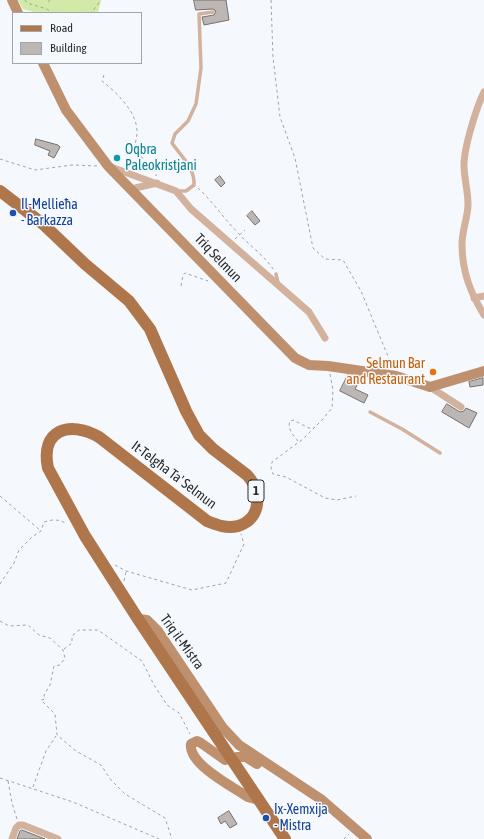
<!DOCTYPE html>
<meta charset="utf-8">
<style>
body{margin:0}
#map{position:relative;width:484px;height:839px;overflow:hidden;background:#f5f8fd;font-family:"Asap Condensed",sans-serif}
canvas{display:block}
.legend{position:absolute;left:12px;top:12px;width:130px;height:52px;box-sizing:border-box;background:#f5f8fd;border:1px solid #a3a6a9;margin:0;padding:5px 7px;list-style:none;font-size:12px;color:#292b2c}
.legend li{display:flex;align-items:center;gap:8px;height:20px}
.legend b{width:20px;border:1px solid #a3a6a9}
</style>
<div id="map">
<canvas width="484" height="839"></canvas>
<ul class="legend">
<li><b style="height:5px;background:#af764c"></b>Road</li>
<li><b style="height:11px;background:#bcb7b4"></b>Building</li>
</ul>
</div>
<script>
const context = document.querySelector('canvas').getContext('2d');
context.lineJoin = 'round';
function fill(path, color) { context.fillStyle = color; context.fill(path, 'evenodd'); }
function strokePath(path, color, width, dash) { context.strokeStyle = color; context.lineWidth = width; context.lineCap = dash ? 'butt' : 'round'; context.setLineDash(dash || []); context.stroke(path); }
function label(font, color, halo, rows, align = 'center') {
  context.font = font + ' "Asap Condensed",sans-serif'; context.lineWidth = 3; context.setLineDash([]); context.textBaseline = 'middle'; context.strokeStyle = halo; context.fillStyle = color; for (const [text, x, y, turn = 0] of rows) {
    context.save(); context.translate(x, y); context.rotate((+turn || 0) * Math.PI / 180); context.textAlign = isNaN(turn) ? turn : align; if (halo) context.strokeText(text, 0, 0); context.fillText(text, 0, 0); context.restore();
  }
}
fill(new Path2D(`
 M18,0H101L98,13H37L23,9Z`), '#d1eaa8');
const building = new Path2D(`
 M194,0H226L229,20L204,25L202,17L214,15L216,11L213,9L196,10Z
 M36,139L58,145L60,147L54,158L48,155L50,151L35,145Z
 M220,176L225,183L221,187L215,180Z
 M252,211L260,221L255,225L247,216Z
 M348,375L360,380L355,389L368,395L364,403L340,391Z
 M483,378V385L470,387L469,382Z
 M447,404L460,412L464,411L466,408L477,413L469,428L442,412Z
 M229,811L237,824L230,828L225,821L221,824L218,818Z
 M22,830L45,839H17L20,831Z`);
fill(building, '#bcb7b4');
strokePath(building, '#75706d', 1);
strokePath(new Path2D(`
 M25,0L27,3L47,9L52,13
 M271,0L273,57L280,117L295,158L313,248L325,259L343,260L361,291L392,366
 M48,2L50,0
 M89,13L92,12L101,0
 M104,75L102,81C116,92 136,111 137,130C138,137 133,143 137,151C141,158 150,165 156,172V176
 M0,159L35,170L72,165L98,166
 M198,188C213,202 225,220 240,235C251,247 264,255 273,269
 M235,239L245,230
 M181,286L183,275L185,273L208,281
 M330,374L333,390L332,408L322,420L303,439L272,462L271,469L273,474L286,477L325,498L337,500L356,496
 M298,441C293,435 287,429 290,421L293,420L309,428H314
 M0,496L41,531
 M115,565L126,571L192,590L226,583L244,544L241,534
 M124,581L126,572
 M0,584L14,563L19,550L32,537L41,531L44,522C53,519 59,519 67,524
 M0,621L9,626L28,625L39,635L50,638L63,650L65,658L60,665L54,666L50,685L44,695L45,699L41,700L55,714L57,735L76,751L101,765L111,780L125,794L165,818L172,839
 M64,649L72,643V636L79,630H98L142,661L154,685L167,705L179,713L190,734
 M0,778L73,802L159,839
 M8,781L12,803L17,819
 M33,787L46,751L56,736
 M344,839L349,834`), '#a0a3a6', 1, [3, 3]);
strokePath(new Path2D(`
 M176,191H186L194,185C195,168 181,156 172,143L175,134L188,121L196,104L201,68L199,14L213,12
 M276,274L278,283
 M370,412L402,429L440,453`), '#d2b29c', 3.5);
strokePath(new Path2D(`
 M484,92C476,108 464,148 464,165C464,178 468,191 468,204C468,217 462,230 462,244C462,271 470,292 484,315
 M111,167L176,191L191,209L309,312L325,338
 M131,189L157,183
 M474,298L484,296
 M430,387L461,407
 M12,839L16,828L19,825H23L58,839`), '#d2b29c', 7);
strokePath(new Path2D(`
 M12,0L18,13
 M43,63L66,110L108,166L295,358L309,365L328,366L396,376L430,387L484,371
 M138,619L147,620L158,631L223,728L239,745L322,800L367,839
 M237,757H246L257,764
 M225,760L201,743L197,741L191,744C188,764 233,787 248,797L255,799H259`), '#be906e', 10);
strokePath(new Path2D(`
 M0,191L43,224L85,264L129,301L150,329L186,411L199,435L213,449L247,475C262,491 262,519 238,526C227,529 217,525 207,521L99,437C69,420 40,430 48,468L85,536L138,619L285,839`), '#af764c', 12);
for (const [x, y, r, color] of [
 [117,158,4,"#0f9aa8"],
 [13,213,4,"#1a4fb4"],
 [433,372,4,"#e8710a"],
 [266,818,4,"#1a4fb4"]
]) { const dot = new Path2D(); dot.arc(x, y, r, 0, 2 * Math.PI); context.fillStyle = color; context.fill(dot); strokePath(dot, '#f5f8fd', 1.5); }
for (const [x, y, w] of [
 [256,491,16]
]) { const box = new Path2D(); box.roundRect(x - w / 2, y - 11, w, 22, 3); context.fillStyle = '#f5f8fd'; context.fill(box); strokePath(box, '#292b2c', 1); }
label('bold 13px', '#292b2c', null, [
 ["1",256,491]
]);
label('14px', '#0d838f', '#f5f8fd', [
 ["Oqbra",125,150],
 ["Paleokristjani",125,166]
], 'left');
label('14px', '#164399', '#f5f8fd', [
 ["Il-Mellieħa",21,205],
 ["- Barkazza",21,221],
 ["Ix-Xemxija",274,810],
 ["- Mistra",274,826]
], 'left');
label('14px', '#292b2c', '#f5f8fd', [
 ["Triq Selmun",218,258,46],
 ["It-Telgħa Ta' Selmun",174,475,37],
 ["Triq il-Mistra",182,642,54]
]);
label('14px', '#c56008', '#f5f8fd', [
 ["Selmun Bar",425,364],
 ["and Restaurant",425,380]
], 'right');
</script>
